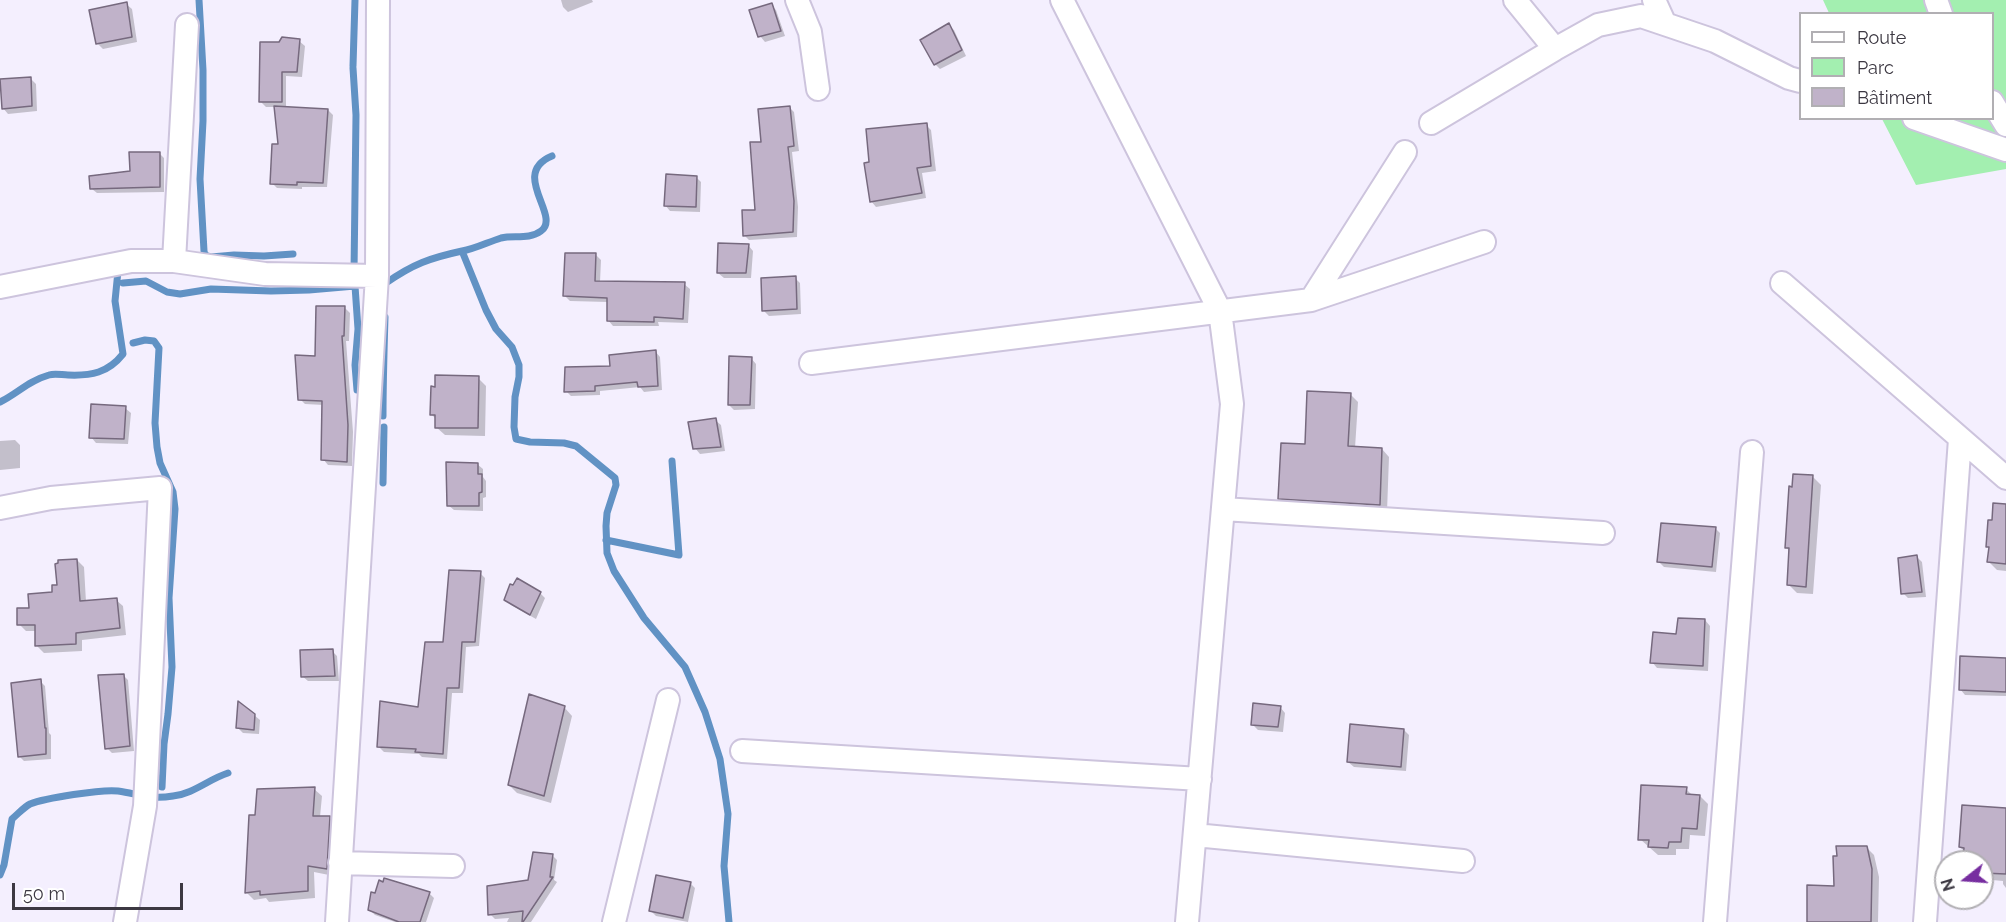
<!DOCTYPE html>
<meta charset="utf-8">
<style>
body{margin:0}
#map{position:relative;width:2006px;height:922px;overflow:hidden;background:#f4effe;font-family:Raleway,sans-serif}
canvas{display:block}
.legend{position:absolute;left:1799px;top:12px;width:195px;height:108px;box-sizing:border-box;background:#fff;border:2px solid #b1afb3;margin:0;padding:8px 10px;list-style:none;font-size:18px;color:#3c3842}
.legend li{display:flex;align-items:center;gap:12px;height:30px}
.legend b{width:30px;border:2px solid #b1afb3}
.north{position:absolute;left:1934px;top:850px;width:60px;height:60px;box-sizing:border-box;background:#fff;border:2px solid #b1afb3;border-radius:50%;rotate:253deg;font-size:16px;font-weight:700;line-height:24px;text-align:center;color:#3c3842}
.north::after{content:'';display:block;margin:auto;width:21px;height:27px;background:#772ea0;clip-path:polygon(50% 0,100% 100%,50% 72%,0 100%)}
.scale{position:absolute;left:12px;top:883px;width:171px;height:27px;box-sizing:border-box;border:3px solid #3c3842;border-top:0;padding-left:8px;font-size:18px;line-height:21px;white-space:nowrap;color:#3c3842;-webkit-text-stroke:4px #fff;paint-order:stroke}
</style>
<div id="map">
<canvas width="2006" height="922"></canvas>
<ul class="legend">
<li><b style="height:8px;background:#fff"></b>Route</li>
<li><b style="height:16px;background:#a3efb0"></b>Parc</li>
<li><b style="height:16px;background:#c0b2c9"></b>Bâtiment</li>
</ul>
<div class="north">N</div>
<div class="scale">50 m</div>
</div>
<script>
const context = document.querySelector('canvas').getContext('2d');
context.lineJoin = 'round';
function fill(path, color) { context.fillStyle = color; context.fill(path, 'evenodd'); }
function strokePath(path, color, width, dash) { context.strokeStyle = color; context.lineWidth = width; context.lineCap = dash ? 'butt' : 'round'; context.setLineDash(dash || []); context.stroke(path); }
fill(new Path2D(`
 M1823,0H2006V169L1916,185L1882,119L1992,118V14L1829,13Z`), '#a3efb0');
fill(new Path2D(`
 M561,0H592L593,2L568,12L563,7Z
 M126,4L132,9L137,42L103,49L97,43Z
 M771,5L776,10L785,36L765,42L760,36Z
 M948,25L954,30L966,56L940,69L935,64Z
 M299,41L305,46L302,77L286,76V108L328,110L333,115L327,187H302V189L277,188L272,183L279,146L275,107H266L261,102Z
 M31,79L36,84L37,111L8,114L3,108Z
 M789,107L794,112L799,151L792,152L798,207L797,237L749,240L744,235L756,211L762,143Z
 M926,125L931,130L936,171L922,173L926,198L876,207L871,201Z
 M159,153L164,158V192L97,193L92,189L132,173Z
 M696,177L701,182L700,212L670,211L665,205Z
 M748,245L753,251L751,278H724L718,273Z
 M596,255L601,260L600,282L684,284L690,289L688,323L658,322L659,326H613L608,320V302L570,301L565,296Z
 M795,278L800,283L801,314L769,316L764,311Z
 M345,308L350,313L349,341H346L353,432L352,466L328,465L323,459L324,405L305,404L300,399L317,357Z
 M655,351L660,357L662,390L644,392L640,387L600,391V395L571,396L566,391L612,367Z
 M751,358L756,364L755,409L734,410L729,405Z
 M478,378L486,386L485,436L445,435L436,427V419L432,415Z
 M1350,394L1358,402L1355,448L1382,449L1389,457L1387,512L1287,506L1280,498L1307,446Z
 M125,408L131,413L128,444L96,443L91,437Z
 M715,420L721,425L725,451L700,454L695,448Z
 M15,440L20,445V468L0,470V441Z
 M477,464L483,469V477L486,481V497L483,498V511L454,510L448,505Z
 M1813,477L1821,485L1813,594L1797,593L1789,585L1790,552L1786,547L1793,488Z
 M2006,508V571L1997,570L1989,562L1990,549L1987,546L1993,522Z
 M1715,528L1720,533L1716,572L1664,567L1659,562Z
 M1917,557L1922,562L1926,597L1908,598L1903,593Z
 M77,560L84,567L86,602L116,600L123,606L126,635L82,640V651L44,653L37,646V631H26L19,624L30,609L54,594Z
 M480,573L485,578L479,646L466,647L463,693H452L447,759L422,757L419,754L384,752L379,747L419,709L444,644Z
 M514,587L540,593L545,598L536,619L511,605L506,599Z
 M1705,620L1710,626L1708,671L1657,668L1652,662L1677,636Z
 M332,651L337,656L339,681H308L302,676Z
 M2006,660V696L1965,695L1960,689Z
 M123,675L128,680L134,751L112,753L107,748Z
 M40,681L45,686L49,733L51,735V759L24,761L19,756Z
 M564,707L572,716L551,803L517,793L509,785Z
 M1280,707L1285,713L1283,732L1258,730L1252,724Z
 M254,715L260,720L259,734L243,733L238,728Z
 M1404,730L1409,735L1406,771L1354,767L1348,762Z
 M314,789L322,796L320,817H329L337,825L334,876L314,872L315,898L269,902L266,898L254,900L246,892L257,816Z
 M1686,789L1693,796H1700L1708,804L1705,836L1690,835L1689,849H1676V855H1658L1640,839Z
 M2006,810V888L2003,884V881L1982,879V862H1964L1965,852L1960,847Z
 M1866,847L1874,855L1879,877L1878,922H1809Z
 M552,855L557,860L554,880L557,882L531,922H507L509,918L495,919L490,914L530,881Z
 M690,883L695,888L688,922L656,916L651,911Z
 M429,893L434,898L426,922H395L375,915L369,909Z`), '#0003');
strokePath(new Path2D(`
 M199,0L203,70V121L200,179L204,251L205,255L211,257L234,255L264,256L293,254
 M353,66L355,0
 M353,68L356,115L354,272
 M462,251L486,310L496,329L512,347L519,365V377L515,397L514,427L516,439L530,442L564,443L576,446L615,478L616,485L607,513L606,526L607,553L614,571L644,618L685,667L705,712L720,759L728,814L724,866L729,922
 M123,283L146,281L167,292L180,294L211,289L271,291L309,290L355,286L358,329L355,365L357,390
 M386,283C413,264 430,258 462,251C475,249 488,242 501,238C514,235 529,240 541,231C562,216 509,174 552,156
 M133,343L145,340L154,341L159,348L155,423L157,447L160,463L173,492L175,509L169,598L172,667L168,714L164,744L162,787
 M0,402C18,393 28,381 49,375C55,373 62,375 68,375C91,376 108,373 123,354L115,301L118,271
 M383,416C383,383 384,350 385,317
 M383,483L384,427
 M606,540L679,555L672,461
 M0,875L4,865L12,819C18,814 24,807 30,804C45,798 102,789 118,791C139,794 150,800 173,796C193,794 209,779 228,773`), '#6192c4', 7);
const building = new Path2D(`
 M127,2L132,37L96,44L89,10Z
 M772,3L781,31L758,37L749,10Z
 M949,23L962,50L934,65L920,40Z
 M282,37L300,39L297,72H282V102H259L260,42H279Z
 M31,77L32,106L2,109L0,79Z
 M274,106L328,109L323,183L297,182V185L270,184L272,144H278Z
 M790,106L794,146L788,147L794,201L793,232L743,236L742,210H755L750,142H761L758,109Z
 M927,123L931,166L917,168L922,193L870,202L864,163L869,162L866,129Z
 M129,152H160V187L90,189L89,176L130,171Z
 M666,174L697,176L696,207L664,206Z
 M718,243L749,244L746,273H717Z
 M565,253H596L595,281L685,282L683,319L654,317V322L607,321V298L563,296Z
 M796,276L797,309L762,311L761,278Z
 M316,306H345L344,336H342L348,425L347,462L321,460L322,401L298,400L295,355L315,356Z
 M656,350L658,386L638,387L637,382L595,386V391L564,392L565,367L610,366L609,355Z
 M729,356L752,357L750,405H728Z
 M435,375L479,376L478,428H435V415H430L431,386L435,387Z
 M1307,391L1351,393L1348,446L1382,448L1380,505L1278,499L1281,443L1305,444Z
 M91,404L126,406L124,439L89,438Z
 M716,418L721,447L693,449L688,422Z
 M446,462L478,463V474H482V492L479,493V506H447Z
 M1793,474L1813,475L1806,587L1787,585L1789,548H1785L1789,486L1792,487Z
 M1993,503L2006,504V564L1987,562L1989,547H1986L1988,520H1992Z
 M1661,523L1716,527L1712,567L1657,562Z
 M1917,555L1922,592L1901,594L1898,558Z
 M77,559L80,601L117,598L120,628L76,633V644L35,646V625H17V608H29L28,594L52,592V585H57L55,564L58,563V560Z
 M449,570L481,571L475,642H462L459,688H447L443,754L415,752L416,749L377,747L380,701L418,707L425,642H443Z
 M517,578L541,592L530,615L504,600L510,584L513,585Z
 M1678,618L1705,619L1703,666L1650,663L1653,632L1676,634Z
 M333,649L335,676L301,677L300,650Z
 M1960,656L2006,658V692L1959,690Z
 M124,674L130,746L105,749L98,675Z
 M41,679L45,728H46V754L18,757L11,683Z
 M529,694L565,706L544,796L508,785Z
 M238,701L255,714L254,730L236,728Z
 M1253,703L1281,706L1278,727L1251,725Z
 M1350,724L1404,729L1401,767L1347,762Z
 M1641,785L1687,787L1686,794L1700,795L1697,829L1682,828L1681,842H1669L1668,848L1648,847L1649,840H1638Z
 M315,787L313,816H330L327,869L308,866V891L260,895V891L245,893L249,815H255L257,789Z
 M1962,805L2006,808V874L1982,873V862H1963L1964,848L1959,847Z
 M1836,846H1867L1872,869L1871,922H1807V885L1834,886L1833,856H1837Z
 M533,852L553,854L550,877H553L523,922H522L523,911L488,915L487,886L528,880Z
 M656,875L691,882L683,918L649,911Z
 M384,878L430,892L420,922H399L368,910L371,892L375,893L379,880L383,882Z`);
fill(building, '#c0b2c9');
strokePath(building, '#76697e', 1.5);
const minor = new Path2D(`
 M797,0L810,32L818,89
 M1062,0L1220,311L1232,404L1187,922
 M1515,0L1555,49
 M1654,0L1664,22
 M1936,0L1941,14
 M1992,102L2006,125
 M1914,118L2006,150
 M1431,123L1555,49L1598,25L1641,16L1715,41L1789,78L1800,81
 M174,261L187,25
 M1782,283L2006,478
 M0,287L131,261H174L265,274L377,276
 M1311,300L1405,152
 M811,363L1311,300L1484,242
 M0,508L51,498L160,488L145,806L125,922
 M1223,509L1603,533
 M742,751L1200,779
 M1195,835L1463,861
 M340,863L453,866
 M337,922L377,276L378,0
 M614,922L668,700
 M1715,922L1752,452
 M1925,922L1960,439`);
strokePath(minor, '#cdc4dd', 26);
strokePath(minor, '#fff', 22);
</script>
